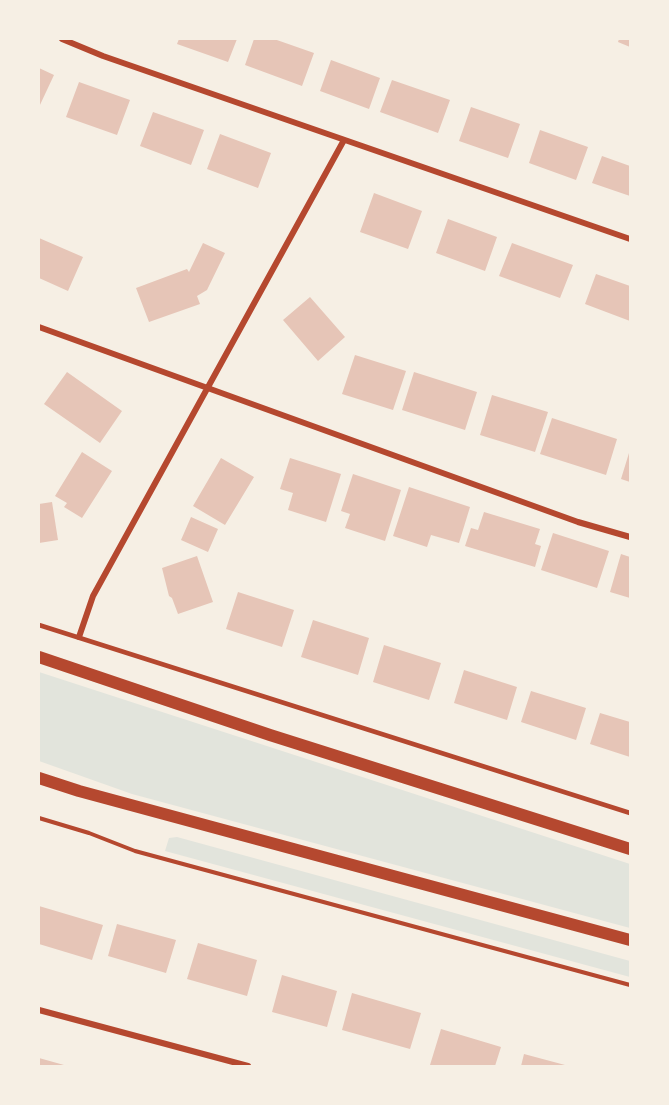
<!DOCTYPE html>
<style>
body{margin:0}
#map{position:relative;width:669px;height:1105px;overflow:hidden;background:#f6efe4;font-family:Cabin,sans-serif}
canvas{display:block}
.frame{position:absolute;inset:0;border:40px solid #f6efe4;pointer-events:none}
</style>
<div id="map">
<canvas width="669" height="1105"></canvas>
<div class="frame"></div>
</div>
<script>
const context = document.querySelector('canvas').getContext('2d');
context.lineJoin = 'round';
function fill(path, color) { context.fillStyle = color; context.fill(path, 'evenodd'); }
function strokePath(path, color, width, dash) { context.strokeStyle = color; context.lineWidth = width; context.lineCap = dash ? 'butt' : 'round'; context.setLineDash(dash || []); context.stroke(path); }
fill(new Path2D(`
 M39,672L630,864V928L132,794L39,761Z
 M177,837L630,961V977L165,851L169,838Z`), '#e2e4dc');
fill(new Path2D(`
 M179,39H237L228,62L177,44Z
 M254,39H274L314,53L302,86L245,65Z
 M619,39H630V47L618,42Z
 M331,60L380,78L369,109L320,91Z
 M39,68L54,75L39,107Z
 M392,80L450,100L438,133L380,112Z
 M79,82L130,100L117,135L66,117Z
 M471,107L520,124L508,158L459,141Z
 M153,112L204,130L191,165L140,146Z
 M540,130L588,147L576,180L529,163Z
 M220,134L271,153L258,188L207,169Z
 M602,156L630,166V196L592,183Z
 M374,193L422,211L408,249L360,232Z
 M448,219L497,237L485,271L436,253Z
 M39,238L83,257L68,291L39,278Z
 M203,243L225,253L207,290L197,296L200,304L149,322L136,288L187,269L189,272Z
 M512,243L573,265L560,298L499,276Z
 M596,274L630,286V321L585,304Z
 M310,297L345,337L318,361L283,320Z
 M355,355L406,371L393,410L342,394Z
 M67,372L122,411L100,443L44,404Z
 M414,372L477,392L465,430L402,410Z
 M492,395L548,412L535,452L480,435Z
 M552,418L617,439L606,475L540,454Z
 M82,452L112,471L82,518L64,507L67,503L55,496Z
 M629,453H630V482L621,479Z
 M221,458L254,477L225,525L193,506Z
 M290,458L341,474L326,522L288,510L293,493L280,489Z
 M353,474L401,490L385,541L345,528L350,514L341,511Z
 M409,487L470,507L459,543L431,535L427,547L393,536Z
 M52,502L58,540L39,543V504Z
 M484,512L540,529L535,544L541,546L535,567L465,546L471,528L478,530Z
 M191,517L218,529L208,552L181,540Z
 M553,533L609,551L597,588L541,570Z
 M621,554L630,557V598L610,592Z
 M197,556L213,602L178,614L172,598L169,596L162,568Z
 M238,592L294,610L282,647L226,629Z
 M313,620L369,638L358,675L301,657Z
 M384,645L441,663L429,700L373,682Z
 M464,670L517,687L507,720L454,703Z
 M531,691L586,708L576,740L521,722Z
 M600,713L630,722V757L590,744Z
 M39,906L103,925L92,960L39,944Z
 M117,924L176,940L166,973L108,956Z
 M198,943L257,960L247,996L187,979Z
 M282,975L337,991L327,1027L272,1012Z
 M352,993L421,1013L410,1049L342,1030Z
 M441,1029L501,1047L495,1066L430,1065Z
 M524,1054L565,1065V1066H521Z
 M39,1058L64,1065V1066H39Z`), '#e6c5b7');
strokePath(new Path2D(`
 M39,818L89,833L135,851L630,985`), '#b5482f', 4);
strokePath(new Path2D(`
 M39,625L630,813`), '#b5482f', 4.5);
strokePath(new Path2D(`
 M62,39L103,56L630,239
 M39,327L578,522L630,537
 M79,637L93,596L344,140
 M39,1010L248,1066`), '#b5482f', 6);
strokePath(new Path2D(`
 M39,657L270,735L630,849
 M39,778L79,791L630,940`), '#b5482f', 12);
</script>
